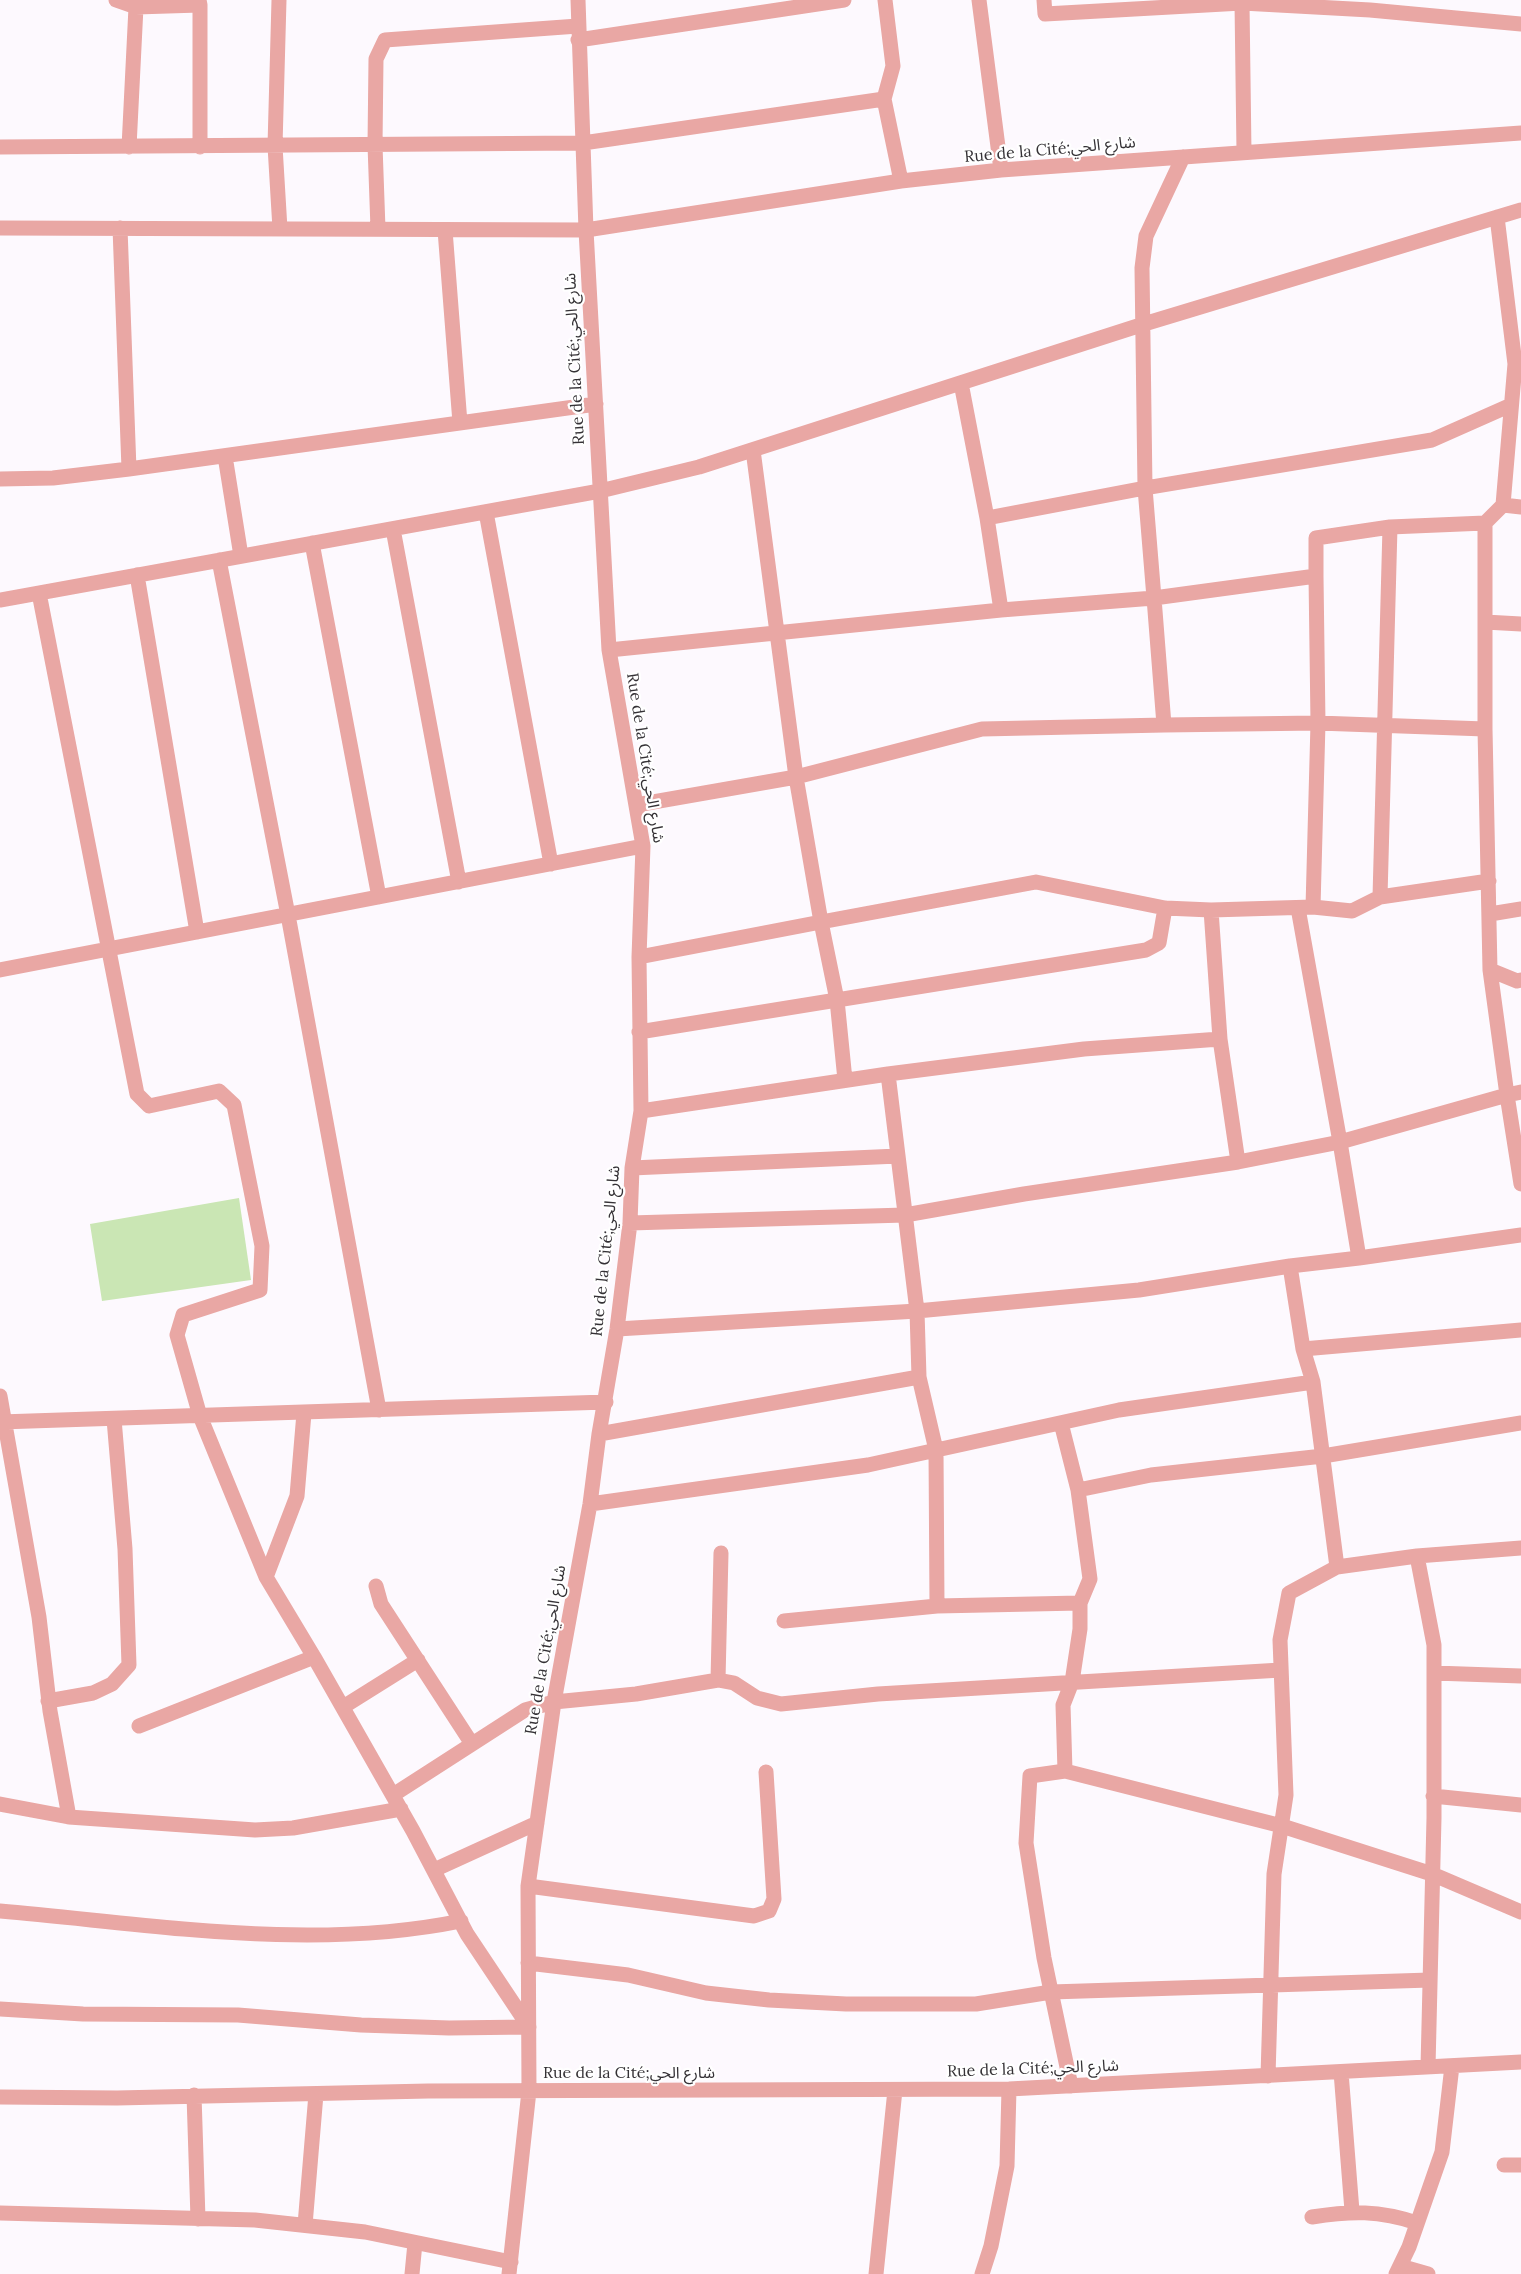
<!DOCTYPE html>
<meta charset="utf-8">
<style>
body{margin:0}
canvas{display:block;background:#fdf9fe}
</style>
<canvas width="1521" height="2274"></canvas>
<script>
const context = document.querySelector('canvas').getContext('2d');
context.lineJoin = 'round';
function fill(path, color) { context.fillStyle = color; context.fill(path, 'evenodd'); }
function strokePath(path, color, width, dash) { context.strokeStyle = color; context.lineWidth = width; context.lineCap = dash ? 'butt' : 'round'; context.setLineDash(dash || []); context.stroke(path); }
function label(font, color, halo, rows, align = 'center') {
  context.font = font + ' Lora,"Noto Sans Arabic",serif'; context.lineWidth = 4.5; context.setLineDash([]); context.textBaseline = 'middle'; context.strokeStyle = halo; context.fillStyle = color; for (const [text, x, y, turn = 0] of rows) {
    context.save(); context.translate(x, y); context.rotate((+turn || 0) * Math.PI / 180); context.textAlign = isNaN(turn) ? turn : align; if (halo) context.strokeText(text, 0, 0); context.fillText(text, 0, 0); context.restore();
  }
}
fill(new Path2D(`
 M239,1198L251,1280L102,1301L90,1224Z`), '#cae6b4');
strokePath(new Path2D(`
 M116,0L136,7L200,5L199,0
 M279,0L275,146L280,229
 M979,0L1001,170
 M1044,0L1045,14L1242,3L1244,152
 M1242,0V3L1370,10L1521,24
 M200,5V147
 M578,40L844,0
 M884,99L901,181
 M0,147L583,143L884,99L893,66L885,0
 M129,147L136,7
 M1497,217L1515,364L1503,505L1485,523V729L1490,970L1507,1095L1521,1092
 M0,228L586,230L901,181L1001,170L1521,133
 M120,228L129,469
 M378,229L375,145L376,59L385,40L578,26
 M445,230L460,423
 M961,383L987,518L1001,610
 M753,450L796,777L821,922L1036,882L1165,908L1211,910
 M225,456L241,556
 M0,479L53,478L129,469L596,404
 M1503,505L1521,507
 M486,512L551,864
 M987,518L1145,488L1432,440L1511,405
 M1485,523L1390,527L1380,897L1489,881
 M393,529L459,882
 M312,543L379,897
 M219,560L288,915L379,1410
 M137,575L197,932
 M1316,576L1318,723L1164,725L1154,598Z
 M1316,576V538L1390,527
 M39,593L137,1094L149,1106L219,1091L234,1105L262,1246L260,1290L183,1315L177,1335L200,1416L266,1577L314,1657L413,1831L467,1934L529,2027
 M0,600L600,491L699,467L1144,324L1521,210
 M1485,622L1521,624
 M609,650L1001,610L1154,598L1145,488L1142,268L1146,236L1183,157
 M636,805L796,777L982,729L1164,725
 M1313,907L1352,911L1380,897
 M1490,914L1521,909
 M639,957L821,922L837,1000L845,1080
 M0,970L643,846
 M1490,970L1517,981L1521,980
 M639,1032L1146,950L1159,943L1165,908
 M641,1111L888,1074
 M1238,1162L1220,1039L1211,910L1313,907L1318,723L1485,729
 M632,1168L898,1156
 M1521,1184L1507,1095L1340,1142L1359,1258L1290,1266L1303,1349L1521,1330
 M630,1223L905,1215L1024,1194L1238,1162L1340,1142L1298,908
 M1359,1258L1521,1235
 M617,1329L917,1311L1139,1290L1290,1266
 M1303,1349L1313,1382L1337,1567
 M919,1377L917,1311L888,1074L1084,1049L1220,1039
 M0,1396L39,1617L50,1711L69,1817
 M0,1422L606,1402
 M1061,1423L1078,1490L1090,1579L1080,1603V1629L1072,1682L1063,1705L1065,1771
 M599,1434L919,1377L936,1450L937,1606
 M1078,1490L1151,1475L1323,1456L1521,1423
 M590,1504L868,1465L1119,1410L1313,1382
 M1417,1556L1434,1645V1818L1428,2067
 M266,1577L297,1496L304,1413
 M376,1586L381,1604L472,1744
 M784,1621L937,1606L1080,1603
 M1434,1673L1521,1676
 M718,1680L721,1553
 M48,1701L93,1693L112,1684L129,1665L125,1549L114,1419
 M343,1707L418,1660
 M139,1726L314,1657
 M393,1795L525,1710L554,1702L636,1694L718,1680L734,1683L757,1698L781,1704L878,1694L1281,1670
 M1433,1796L1521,1805
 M0,1804L69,1817L255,1830L293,1828L401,1809
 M434,1870L537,1823
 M528,1886L754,1916L769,1911L774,1899L766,1772
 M0,1911C152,1924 309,1952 461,1921
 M528,1963L628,1975L706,1993L769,2000L846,2004H976L1051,1992L1430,1980
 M0,2009L83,2014L238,2015L361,2025L449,2028L529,2027
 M1341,2072L1352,2211
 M1268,2076L1274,1874L1286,1795L1280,1640L1289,1593L1337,1567L1417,1556L1521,1548
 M1071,2086L1044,1958L1026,1843L1030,1776L1065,1771L1282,1826L1432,1874L1521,1912
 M194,2095L198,2219
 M0,2097L117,2098L428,2091L1009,2089L1521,2062
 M1504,2165H1521
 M0,2213L255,2220L365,2232L511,2262
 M1312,2217C1351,2211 1379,2210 1417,2223
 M305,2225L316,2094
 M1400,2266L1428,2274
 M412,2274L415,2243
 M509,2274L529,2091L528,1886L554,1702L590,1504L599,1434L617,1329L630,1223L632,1168L641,1111L639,957L643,846L609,650L586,230L578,0
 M876,2274L895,2090
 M982,2274L991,2246L1007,2166L1009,2089
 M1396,2274L1409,2247L1442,2152L1452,2066`), '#e9a7a4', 15);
label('16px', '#353236', '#fff', [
 ["Rue de la Cité;شارع الحي",1050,150,-5],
 ["Rue de la Cité;شارع الحي",575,359,-93],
 ["Rue de la Cité;شارع الحي",645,758,81],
 ["Rue de la Cité;شارع الحي",606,1251,-84],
 ["Rue de la Cité;شارع الحي",546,1650,-80],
 ["Rue de la Cité;شارع الحي",1033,2069,-2],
 ["Rue de la Cité;شارع الحي",629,2073]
]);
</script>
